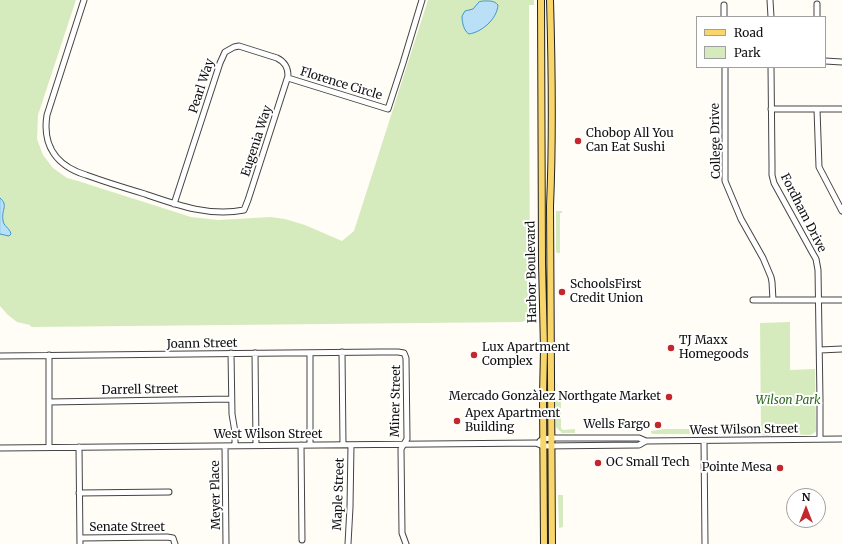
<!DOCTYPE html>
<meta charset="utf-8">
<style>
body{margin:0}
#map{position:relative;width:842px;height:544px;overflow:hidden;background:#fffdf5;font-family:Merriweather,serif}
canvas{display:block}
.legend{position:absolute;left:696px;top:16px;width:130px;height:52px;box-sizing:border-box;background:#fff;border:1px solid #a0a0a0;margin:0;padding:5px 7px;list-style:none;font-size:12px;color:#111}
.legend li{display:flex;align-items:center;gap:8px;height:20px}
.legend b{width:20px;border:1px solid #a0a0a0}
.north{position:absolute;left:786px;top:488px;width:40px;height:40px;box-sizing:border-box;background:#fff;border:1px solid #a0a0a0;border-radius:50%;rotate:0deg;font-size:11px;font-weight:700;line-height:16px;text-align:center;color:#111}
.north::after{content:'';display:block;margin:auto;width:14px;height:18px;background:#c4262e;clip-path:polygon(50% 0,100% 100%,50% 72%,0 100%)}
</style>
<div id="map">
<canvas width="842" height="544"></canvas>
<ul class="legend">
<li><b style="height:5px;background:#f9d66b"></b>Road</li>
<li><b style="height:11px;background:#d5ebbd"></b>Park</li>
</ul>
<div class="north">N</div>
</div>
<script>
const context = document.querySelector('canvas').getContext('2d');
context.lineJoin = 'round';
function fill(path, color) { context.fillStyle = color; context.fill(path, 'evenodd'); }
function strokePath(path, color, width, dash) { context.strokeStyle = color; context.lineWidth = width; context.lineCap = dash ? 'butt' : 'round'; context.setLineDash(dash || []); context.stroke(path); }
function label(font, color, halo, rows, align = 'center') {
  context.font = font + ' Merriweather,serif'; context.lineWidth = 4; context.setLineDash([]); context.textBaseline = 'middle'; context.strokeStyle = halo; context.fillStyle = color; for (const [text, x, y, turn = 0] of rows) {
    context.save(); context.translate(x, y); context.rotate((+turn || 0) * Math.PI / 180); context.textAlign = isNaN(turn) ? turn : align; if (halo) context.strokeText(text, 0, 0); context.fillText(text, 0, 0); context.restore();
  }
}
fill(new Path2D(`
 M0,0H76L38,115L37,139L43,155L53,168L67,178L78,181L191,217L218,220L271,217L285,219L305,225L342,241L354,231L428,0H534V5H529L530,313C529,318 526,321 521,322L31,327L30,325L17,322L8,315L0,306Z
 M556,211H562V213H560V253H557L556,251Z
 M790,322V370L815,369L816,431L814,433L810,435C801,435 792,433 784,433C776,434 769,437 761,435L760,323Z
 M556,400H561V428L563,430L575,429V433H562L556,427Z
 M665,429H693V431L689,434H653L651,433V431Z
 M558,495H563V527L559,528Z`), '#d5ebbd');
const water = new Path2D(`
 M483,1C488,1 494,0 498,5C497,19 482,32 469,34C464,31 462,23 462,16L465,11L473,9L479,2Z
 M0,198C9,205 1,210 3,220C3,226 10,228 11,234L9,236L0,234Z`);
fill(water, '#b9e0f7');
strokePath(water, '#3f96cf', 1);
const minor = new Path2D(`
 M84,0L47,115C42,146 57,166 86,175C105,182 125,188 145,194C177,205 210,217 244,210L248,200L288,76C288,67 285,62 277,58L239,46L234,47L225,52L220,63L174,204
 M770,0L771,17
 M817,4V17
 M724,5V17
 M825,61L842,62
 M725,67V181L741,219L763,258L771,277L772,282L773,300
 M771,67L772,165V175L774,183L812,252L816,259L818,270L820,400V439
 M288,78L388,109L403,63L422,0
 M771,109H842
 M817,109L819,167L842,211
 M753,300H842
 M820,350L842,349
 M342,352L343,445
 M231,353L232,414L235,432V445
 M255,353L256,445
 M310,353V445
 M49,355V447
 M0,356L380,352H398L404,353L406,358L407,439L401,449L402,533L406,544
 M49,402L231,399
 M540,441L543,439L551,438H639L646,441
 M704,441L705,544
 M301,445L302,540
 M225,446L226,544
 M79,447L80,544
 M0,448L536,443L543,446L639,445L646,441L842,439
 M79,493L169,492
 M80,538L167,537L173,538L175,544
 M348,544L350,507L351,445`);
const major = new Path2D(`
 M541,0L542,263L544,349L543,396L544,544
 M550,0C552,68 553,137 550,206L552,544`);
strokePath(minor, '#444', 7);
strokePath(major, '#222', 8);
strokePath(minor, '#fff', 5);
strokePath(major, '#f9d66b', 6);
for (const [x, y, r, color] of [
 [578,141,4,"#c4262e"],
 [562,292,4,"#c4262e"],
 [671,348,4,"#c4262e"],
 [474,355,4,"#c4262e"],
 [669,397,4,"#c4262e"],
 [457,421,4,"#c4262e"],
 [658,425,4,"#c4262e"],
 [598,463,4,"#c4262e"],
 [780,468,4,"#c4262e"]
]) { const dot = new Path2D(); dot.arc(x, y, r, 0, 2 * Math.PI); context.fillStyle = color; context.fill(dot); strokePath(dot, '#fff', 1.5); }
label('12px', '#111', '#fff', [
 ["Florence Circle",341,84,17],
 ["Pearl Way",202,86,-72],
 ["Eugenia Way",257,141,-72],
 ["College Drive",716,141,-91],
 ["Fordham Drive",803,213,63],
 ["Harbor Boulevard",532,272,-91],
 ["Joann Street",202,344,-1],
 ["Darrell Street",140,390,-1],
 ["Miner Street",396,401,-89],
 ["West Wilson Street",744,430,-1],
 ["West Wilson Street",268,435],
 ["Maple Street",339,494,-88],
 ["Meyer Place",216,495,-91],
 ["Senate Street",127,528]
]);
label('12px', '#111', '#fff', [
 ["Chobop All You",586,134],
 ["Can Eat Sushi",586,148],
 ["SchoolsFirst",570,285],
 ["Credit Union",570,299],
 ["TJ Maxx",679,341],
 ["Homegoods",679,355],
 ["Lux Apartment",482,348],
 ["Complex",482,362],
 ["Mercado Gonzàlez Northgate Market",661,397,"right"],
 ["Apex Apartment",465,414],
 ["Building",465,428],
 ["Wells Fargo",650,425,"right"],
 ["OC Small Tech",606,463],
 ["Pointe Mesa",772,468,"right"]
], 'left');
label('italic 12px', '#2f6b1f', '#fff', [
 ["Wilson Park",788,401]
]);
</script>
